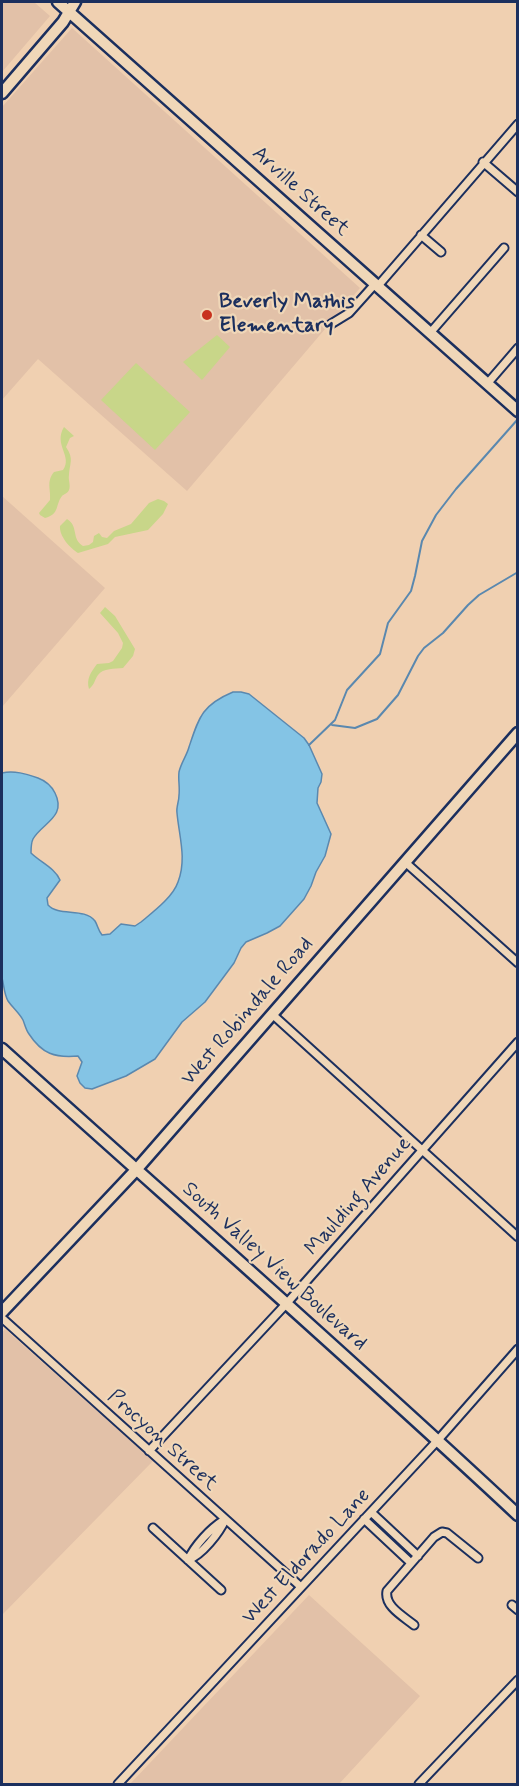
<!DOCTYPE html>
<style>
body{margin:0}
#map{position:relative;width:519px;height:1786px;overflow:hidden;background:#f0d0b1;font-family:Mynerve,sans-serif}
canvas{display:block}
.frame{position:absolute;inset:0;border:3px solid #1b2f5e;pointer-events:none}
</style>
<div id="map">
<canvas width="519" height="1786"></canvas>
<div class="frame"></div>
</div>
<script>
const context = document.querySelector('canvas').getContext('2d');
context.lineJoin = 'round';
function fill(path, color) { context.fillStyle = color; context.fill(path, 'evenodd'); }
function strokePath(path, color, width, dash) { context.strokeStyle = color; context.lineWidth = width; context.lineCap = dash ? 'butt' : 'round'; context.setLineDash(dash || []); context.stroke(path); }
function label(font, color, halo, rows, align = 'center') {
  context.font = font + ' Mynerve,sans-serif'; context.lineWidth = 4.5; context.setLineDash([]); context.textBaseline = 'middle'; context.strokeStyle = halo; context.fillStyle = color; for (const [text, x, y, turn = 0] of rows) {
    context.save(); context.translate(x, y); context.rotate((+turn || 0) * Math.PI / 180); context.textAlign = isNaN(turn) ? turn : align; if (halo) context.strokeText(text, 0, 0); context.fillText(text, 0, 0); context.restore();
  }
}
fill(new Path2D(`
 M2,2H34L50,16L2,72Z
 M72,28L360,288L187,491L38,359L2,400V107Z
 M2,496L105,588L2,707Z
 M5,1329L153,1461L2,1615V1333Z
 M309,1595L420,1696L339,1784H130Z`), '#e2c1a8');
fill(new Path2D(`
 M217,335L230,347L202,380L183,362Z
 M136,363L190,412L155,450L101,400Z
 M64,427L74,436L70,438L66,447C74,459 70,462 69,475C68,480 71,485 69,490C68,493 64,494 62,496C55,505 60,514 45,518L40,515L39,513L50,500C51,489 46,482 54,472L63,470C73,456 53,445 64,427Z
 M158,499L164,501L168,504L163,514L148,530L115,537L108,544L78,553C70,548 59,536 60,526L67,519C79,526 71,539 83,546L89,545L93,542L94,536L99,533L102,537L107,538L114,531L131,524L149,503Z
 M105,607L115,616L135,649L133,656L123,668C115,669 103,668 98,675C94,681 95,684 89,689C86,679 91,672 97,664L109,663L113,661L122,648L123,643L118,633L100,613Z`), '#c8d689');
const water = new Path2D(`
 M233,692H241L249,694L304,738L309,745L322,774L321,782L318,788L317,803L331,834L325,856L316,872L311,886L304,899L280,926L267,933L246,942L241,948L234,963L205,1002L182,1022L155,1059L126,1076L92,1089L85,1088L80,1083L77,1076L82,1062L78,1056C55,1058 42,1054 29,1034C26,1030 25,1025 23,1020C19,1013 13,1008 8,1001C4,994 4,985 2,978V773C14,770 26,774 38,778C46,781 51,785 55,793C67,817 42,823 33,839C31,843 31,849 31,853C40,862 55,868 60,880L47,898L48,905C59,917 84,907 95,921C98,926 98,930 102,935L110,934L121,924L135,926L141,922C153,912 173,897 178,882C187,859 179,836 177,813C176,807 179,802 179,795C180,787 178,780 179,772C181,763 187,755 189,747C199,717 202,705 233,692Z`);
fill(water, '#84c4e5');
strokePath(water, '#5a88af', 1.5);
strokePath(new Path2D(`
 M332,725L355,728L377,719L398,695L418,656L424,648L443,633L468,605L479,595L518,572
 M309,745L335,720L347,690L380,654L388,623L411,591L415,576L422,541L436,515L456,489L518,419`), '#5a88af', 2);
const street = new Path2D(`
 M483,162L518,192
 M421,235L441,252
 M377,287L518,124
 M331,324L349,313L375,284
 M430,333L504,248
 M487,384L518,348
 M405,862L518,963
 M272,1014L518,1237
 M2,1318L301,1587
 M149,1451L287,1303L518,1042
 M371,1512L418,1556
 M364,1519L411,1563
 M153,1528L221,1590
 M188,1560C202,1555 219,1533 225,1520
 M188,1560C195,1545 210,1529 224,1520
 M512,1605L518,1610
 M414,1625C403,1616 384,1606 387,1591L434,1537L442,1532L447,1533L478,1558
 M118,1784L438,1440L518,1349
 M419,1784L518,1680`);
const secondary = new Path2D(`
 M58,2L518,411
 M2,93L63,22L75,2
 M2,1049C174,1204 349,1357 518,1515
 M2,1312L136,1170L518,733`);
strokePath(street, '#1b2f5e', 11);
strokePath(secondary, '#1b2f5e', 15);
strokePath(street, '#f0d7b8', 7);
strokePath(secondary, '#f0d7b8', 10);
for (const [x, y, r, color] of [
 [207,315,6,"#c8321e"]
]) { const dot = new Path2D(); dot.arc(x, y, r, 0, 2 * Math.PI); context.fillStyle = color; context.fill(dot); strokePath(dot, '#f0d7b8', 2); }
label('21px', '#1b2f5e', '#f0d7b8', [
 ["Arville Street",300,192,42],
 ["West Robindale Road",248,1012,-49],
 ["Maulding Avenue",359,1197,-49],
 ["South Valley View Boulevard",274,1267,42],
 ["Procyon Street",162,1441,42],
 ["West Eldorado Lane",307,1557,-47]
]);
label('bold 21px', '#1b2f5e', '#f0d7b8', [
 ["Beverly Mathis",219,303],
 ["Elementary",219,327]
], 'left');
</script>
